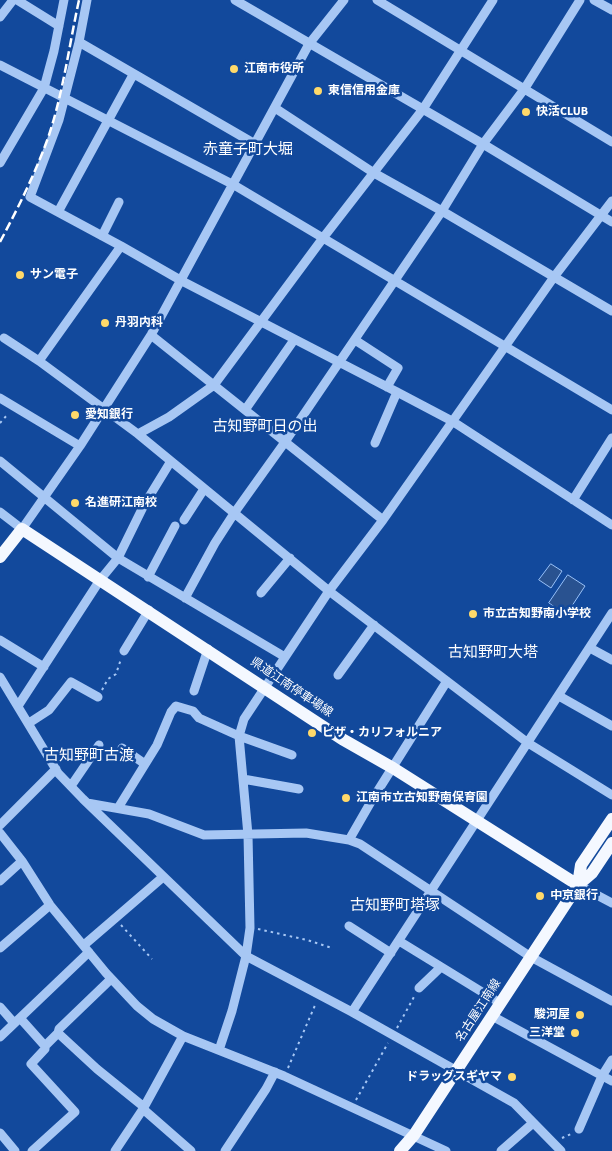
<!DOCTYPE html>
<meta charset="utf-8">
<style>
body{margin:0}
canvas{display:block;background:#12499c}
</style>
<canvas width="612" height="1151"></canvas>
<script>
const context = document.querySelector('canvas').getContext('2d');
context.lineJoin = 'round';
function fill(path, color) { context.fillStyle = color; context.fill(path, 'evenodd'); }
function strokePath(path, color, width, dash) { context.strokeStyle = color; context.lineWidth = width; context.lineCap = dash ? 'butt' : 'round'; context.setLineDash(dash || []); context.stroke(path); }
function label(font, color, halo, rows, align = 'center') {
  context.font = font + ' "Source Sans 3","Noto Sans JP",sans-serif'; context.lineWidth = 5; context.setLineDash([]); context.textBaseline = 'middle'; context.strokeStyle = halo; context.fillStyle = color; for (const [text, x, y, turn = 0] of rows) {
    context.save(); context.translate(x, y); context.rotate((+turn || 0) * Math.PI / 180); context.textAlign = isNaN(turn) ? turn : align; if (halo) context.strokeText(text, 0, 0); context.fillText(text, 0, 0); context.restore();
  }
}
const water = new Path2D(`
 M551,564L562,571L551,588L539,580Z
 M568,575L585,586L566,615L549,603Z`);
fill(water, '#295290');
strokePath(water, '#99c1f7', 1);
strokePath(new Path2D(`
 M0,423L8,414
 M102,690L108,679L116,674L121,659
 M121,925L152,959
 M258,929L307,940L332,948
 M397,1028L415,995
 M288,1068L316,1003
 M356,1100L388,1043
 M562,1138L571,1134`), '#a7c7f4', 2, [2.5, 4]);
strokePath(new Path2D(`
 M17,0L59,26
 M87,0L79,42L59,120L30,197L121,246L182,281L397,392L452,421L612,525
 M235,0L483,144L612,222
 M377,0L612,142
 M594,0L612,10
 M0,17L13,0
 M79,42L255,144
 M0,65L234,185L612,410
 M275,108L374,173L442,211L612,311
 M0,163L44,88L54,51L64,0
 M58,212L133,75
 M102,236L119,202
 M121,246L39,361L138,434L329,591L528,743L612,795
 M151,335L383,520
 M4,338L39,361
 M355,340L398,368L387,387
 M0,398L80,446
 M245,410L294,340
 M138,434L169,417L214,385L323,238L423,109L493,0
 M375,443L397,392
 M0,461L118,558L285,657
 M573,500L612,438
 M0,512L22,529L80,446L151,335L309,44L344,0
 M184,520L204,489
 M148,577L175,526
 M261,593L290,558
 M185,598L215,543L235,512L285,442L442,211L483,144L525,88L580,0
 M0,640L44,667
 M590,648L612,660
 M124,651L149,610
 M338,675L374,625
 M0,677L58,773L83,799L246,956L352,1012L514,1103L561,1151
 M194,691L208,649
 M559,696L612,726
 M18,706L100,580L118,558L144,505L171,461
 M29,723L49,710L71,682L98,697
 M122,748L145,764
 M243,779L299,789
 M71,786L99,745
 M87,803L149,814L204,835L306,833L349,840L360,844L531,957L612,1001
 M118,808L157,745L171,712L176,706L193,711L199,718L239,736L292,755
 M0,825L56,769
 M0,833L22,861L50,905L106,973L137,1006L153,1019L183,1036L284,1076L446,1151
 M349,840L372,800L447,681
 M0,881L22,861
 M578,885L612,903
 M349,926L391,953
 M399,941L500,1003
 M84,945L163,877
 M0,948L50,905
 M419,988L441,967
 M0,1007L14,1023
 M352,1012L612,613
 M492,1016L612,1081
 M20,1018L45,1046L58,1033L97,1069L144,1107
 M58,1033L59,1029L111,979
 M0,1037L89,952
 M219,1050L232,1011L246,956L250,928L248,835L239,736L244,719L329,591L383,520L554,277L612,201
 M143,1109L191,1151
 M579,1129L602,1076L612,1060
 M0,1133L15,1151
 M32,1151L75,1112L31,1064L45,1049V1046
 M115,1151L143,1109L183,1036
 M225,1151L266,1089L275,1072
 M501,1151L533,1123`), '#a7c7f4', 9);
strokePath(new Path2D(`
 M0,557L22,529L342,739L393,768L578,885
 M578,885L581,865L612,819
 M400,1151L414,1135L578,885L592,873L612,843`), '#f4f8ff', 12);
strokePath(new Path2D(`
 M0,242C18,208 35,174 48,138C63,94 69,46 79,0`), '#fff', 2.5, [9, 4]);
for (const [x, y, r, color] of [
 [234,69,5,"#ffd96a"],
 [318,91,5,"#ffd96a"],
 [526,112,5,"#ffd96a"],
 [20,275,5,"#ffd96a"],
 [105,323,5,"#ffd96a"],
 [75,415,5,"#ffd96a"],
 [75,503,5,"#ffd96a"],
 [473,614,5,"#ffd96a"],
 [312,733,5,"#ffd96a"],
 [346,798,5,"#ffd96a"],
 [540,896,5,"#ffd96a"],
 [580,1015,5,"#ffd96a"],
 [575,1033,5,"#ffd96a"],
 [512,1077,5,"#ffd96a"]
]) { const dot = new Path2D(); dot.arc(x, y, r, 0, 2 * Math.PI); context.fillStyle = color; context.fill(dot); strokePath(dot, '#12499c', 2); }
label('bold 12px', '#fff', '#12499c', [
 ["江南市役所",244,69],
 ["東信信用金庫",328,91],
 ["快活CLUB",536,112],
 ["サン電子",30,275],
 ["丹羽内科",115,323],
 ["愛知銀行",85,415],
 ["名進研江南校",85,503],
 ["市立古知野南小学校",483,614],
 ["ピザ・カリフォルニア",322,733],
 ["江南市立古知野南保育園",356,798],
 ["中京銀行",550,896],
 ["駿河屋",570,1015,"right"],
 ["三洋堂",565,1033,"right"],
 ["ドラッグスギヤマ",502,1077,"right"]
], 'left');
label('12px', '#fff', '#12499c', [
 ["県道江南停車場線",291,688,34],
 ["名古屋江南線",479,1011,-57]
]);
label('15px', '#fff', '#12499c', [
 ["赤童子町大堀",248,151],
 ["古知野町日の出",265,428],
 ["古知野町大塔",493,654],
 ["古知野町古渡",89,757],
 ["古知野町塔塚",395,907]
]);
</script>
